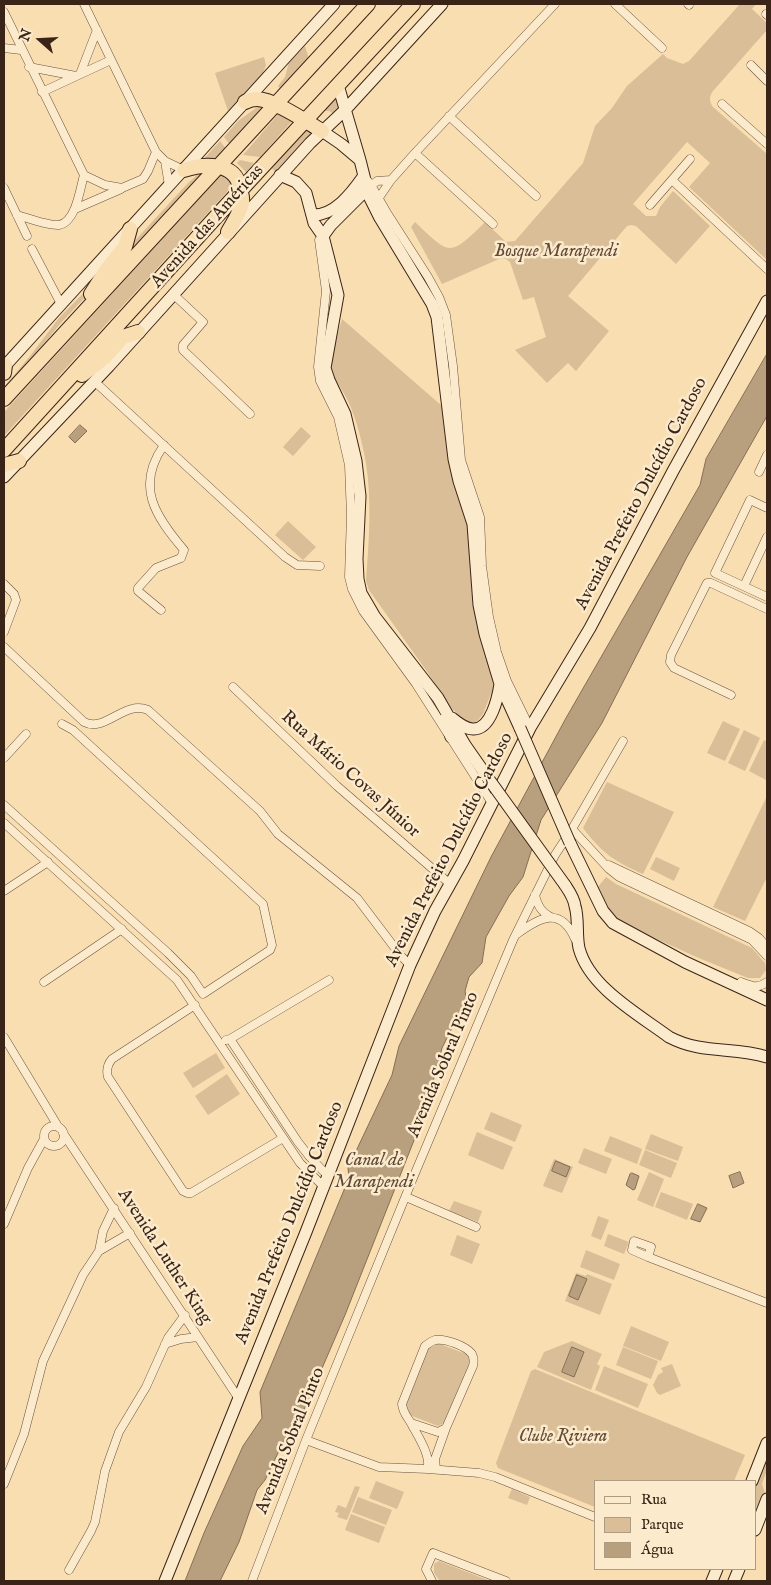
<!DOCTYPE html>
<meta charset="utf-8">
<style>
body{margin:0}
#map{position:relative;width:771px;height:1585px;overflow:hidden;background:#f9deb1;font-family:"IM FELL English",serif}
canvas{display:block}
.frame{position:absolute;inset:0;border:5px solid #3a2417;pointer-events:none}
.legend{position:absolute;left:594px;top:1480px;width:162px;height:90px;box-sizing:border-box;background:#fbeacc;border:1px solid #ae9b84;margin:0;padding:6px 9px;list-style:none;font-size:15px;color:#3a2417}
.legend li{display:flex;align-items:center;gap:10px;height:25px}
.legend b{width:25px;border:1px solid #ae9b84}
.north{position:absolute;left:15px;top:15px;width:50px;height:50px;-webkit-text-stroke:4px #fbeacc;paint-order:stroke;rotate:289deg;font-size:14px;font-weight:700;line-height:20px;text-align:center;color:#3a2417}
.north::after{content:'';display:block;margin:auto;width:18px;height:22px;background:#3a2417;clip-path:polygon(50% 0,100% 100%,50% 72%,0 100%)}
</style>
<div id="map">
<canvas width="771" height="1585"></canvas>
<div class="frame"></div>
<ul class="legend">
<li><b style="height:6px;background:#fbeacc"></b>Rua</li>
<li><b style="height:14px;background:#d9be97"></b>Parque</li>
<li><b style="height:14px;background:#b89f7d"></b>Água</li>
</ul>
<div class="north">N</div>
</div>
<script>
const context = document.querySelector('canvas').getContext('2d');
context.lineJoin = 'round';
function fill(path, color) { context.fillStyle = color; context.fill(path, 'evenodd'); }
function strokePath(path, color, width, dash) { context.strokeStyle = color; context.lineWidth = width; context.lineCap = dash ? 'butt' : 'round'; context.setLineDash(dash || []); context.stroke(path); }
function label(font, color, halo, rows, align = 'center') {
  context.font = font + ' "IM FELL English",serif'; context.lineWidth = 5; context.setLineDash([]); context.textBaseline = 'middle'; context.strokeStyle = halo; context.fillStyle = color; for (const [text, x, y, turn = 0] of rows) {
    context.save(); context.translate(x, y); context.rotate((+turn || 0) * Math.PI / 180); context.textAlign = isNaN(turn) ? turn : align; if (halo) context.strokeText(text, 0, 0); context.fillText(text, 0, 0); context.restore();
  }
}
fill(new Path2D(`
 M740,4H756L752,9L767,23V30L713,91C709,96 709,102 713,107L767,154V260L689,187L710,163L687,142L633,204L646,216H656L660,207L673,191L710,226L676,264L636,226L631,225L627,226L568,296L609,331L576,371L568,363L547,383L515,350L546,337L534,297L523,300L510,262L504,258L499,259L442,284L411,227L415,222C450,255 449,258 485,222L506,242L515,241L583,163L595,126L612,108L627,86L663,54L667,58L683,64L689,61Z
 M305,46L309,59L281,90L278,86L285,77L289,62Z
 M264,57L266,65L263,73L228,111L215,73Z
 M337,96L339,109L334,114L329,111H326L324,109Z
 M263,103L267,106L230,145L224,137L238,121Z
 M280,112L293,120L260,157L243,155Z
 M306,129L312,133L276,172L271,168Z
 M220,141L227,150L216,160L201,162Z
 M240,160L254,163L246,172L237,163Z
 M204,173L98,290L116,261L188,183L198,174Z
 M222,174L235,183L4,436V412Z
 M97,279L88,294L60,324L4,392V387L30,356L59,318Z
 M342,319L442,406L449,460L468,524L473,606L494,686L483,714L473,726L453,710L446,702L428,673L369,590L366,581C369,541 372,502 366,463C362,442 357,420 348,401C343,390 331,376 331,363C331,352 339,330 342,319Z
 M301,427L311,436L293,456L283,447Z
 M288,521L316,547L303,560L275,535Z
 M723,721L740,729L725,761L707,753Z
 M744,730L760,738L745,771L728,763Z
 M764,740L767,742V776L766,780L749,771Z
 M607,782L674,812L643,874C614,861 603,854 583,828Z
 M767,796V877L745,921L713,907Z
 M656,857L680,868L674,881L650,869Z
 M606,877L616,884L752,948L765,963L766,970L760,978H748L701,959L621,923L605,904L598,887Z
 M216,1053L225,1068L193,1088L183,1073Z
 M227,1074L240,1094L208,1115L195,1096Z
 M491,1112L522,1125L515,1142L484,1129Z
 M477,1132L513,1147L503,1170L468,1155Z
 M651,1134L683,1147L678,1161L645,1149Z
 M610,1136L642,1149L637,1164L604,1151Z
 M584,1148L612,1159L606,1174L578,1163Z
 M645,1150L677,1163L671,1178L639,1165Z
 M554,1159L573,1167L562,1193L543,1186Z
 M649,1172L664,1179L653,1207L637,1200Z
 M661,1192L693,1204L687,1220L655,1207Z
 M454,1201L482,1211L478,1222L449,1211Z
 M598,1216L609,1220L601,1240L591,1236Z
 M608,1234L629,1242L624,1254L604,1246Z
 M457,1235L480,1244L472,1264L450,1255Z
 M586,1250L620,1264L614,1280L580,1267Z
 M576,1273L586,1276L587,1274L612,1284L600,1315L565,1301Z
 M631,1326L669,1342L661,1361L623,1346Z
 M572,1341L602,1354L597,1364L600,1366L591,1390L537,1367L544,1352Z
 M437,1343L469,1355L470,1362L444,1423L438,1426L407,1414L405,1405L428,1348Z
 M623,1347L658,1361L651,1379L616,1365Z
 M672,1364L681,1386L660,1395L657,1393L653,1385L658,1375L663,1372L661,1368Z
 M604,1366L648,1384L638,1408L595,1390Z
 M535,1369L745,1455L734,1481H595V1507L498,1468L496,1463L531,1371Z
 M767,1455V1470L762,1484L765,1493L755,1511V1486Z
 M376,1481L404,1492L397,1509L369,1498Z
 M355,1486L360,1487L347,1520L337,1517L339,1513L335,1512L338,1505L346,1508Z
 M512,1489L530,1497L527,1505L508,1498Z
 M358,1497L392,1510L386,1525L352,1512Z
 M351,1514L385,1527L379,1543L345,1530Z
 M439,1561L490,1581H440L434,1573V1564Z`), '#d9be97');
const water = new Path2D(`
 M767,354V416L687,557L602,723L541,820L523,877L509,896L486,937L482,963L469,977L465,991L466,997L469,1000L468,1008L461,1019L456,1020L442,1048L424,1115L345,1315L301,1417L290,1428L265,1480L257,1490L239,1542L220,1581H185L204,1533L243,1446L262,1418L260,1392L349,1178L348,1168L392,1075L399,1046L491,857L566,718L700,485L706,459Z
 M80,425L87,431L75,443L69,437Z
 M556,1161L570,1167L566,1177L552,1171Z
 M740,1172L744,1183L733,1188L729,1176Z
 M632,1173L639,1176L635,1189L633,1190L626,1185L630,1174Z
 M698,1204L707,1208L700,1222L691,1219Z
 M577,1275L587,1279L578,1300L569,1296Z
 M572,1347L584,1352L574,1377L562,1372Z`);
fill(water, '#b89f7d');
strokePath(water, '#866e54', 1);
const street = new Path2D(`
 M84,4L156,152L165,161L184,170
 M615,4L662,48
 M688,4L689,5
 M4,12L84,175
 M766,14L767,15
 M4,48L21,50
 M751,65L767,81
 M29,67L76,76
 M80,74L97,30
 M42,92L111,60
 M722,104L767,144
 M449,116L536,196
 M415,153L493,224
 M165,161L169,186
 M367,180L371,185L387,213L428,277L439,297L446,315L453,366L461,460L480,517L482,566L489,617L497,652L507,681L530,728
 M672,180L767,269
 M4,188L27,236
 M368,188L377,181L391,180
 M376,202L391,180L415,153L555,4
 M650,205L690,159
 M75,209L121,189
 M17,215C28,218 48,226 59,225C76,222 80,189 84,175L105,185L122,188L143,179L148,171L156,152
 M323,236L319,240L326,291L318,367L320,381L338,417L349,465L351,515L349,577L352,589L363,611L416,684L492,803
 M32,249L61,304
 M173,294L203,322L183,345V350L250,414
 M94,381L285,557L297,565L320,566
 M759,472L767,455
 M767,508L750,500L715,573L767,597
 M4,584L14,594L16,600L4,632
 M744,586L767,537
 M161,610L138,591V588L156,568L181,558L184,550C155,516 135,486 164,445
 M4,647L84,722C105,733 124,700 148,710L260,811L278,834L357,898L401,956L410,965
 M233,687L337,786L449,883
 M731,695L674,668L670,662L671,655L707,583H711L767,609
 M4,758L26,734
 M4,805L168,953L191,976L203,994L270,950L272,945L263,904L73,730L62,724
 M4,823L177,980L300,1163L323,1186
 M572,829L609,869L619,877L752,940L767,956
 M609,865L749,931L759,938L767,947
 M4,891L48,862
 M535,895C538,907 542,913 553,918
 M517,934C540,917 561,906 575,939
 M44,982L122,929
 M741,982C751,986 758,989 767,982
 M195,1005L112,1059C107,1065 106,1070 108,1077L183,1191L187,1193H191L283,1138
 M4,1037L59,1128
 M230,1039L298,1142L309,1156L328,1176
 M226,1040L230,1039L329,980
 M44 1136a10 10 0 1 1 20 0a10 10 0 1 1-20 0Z
 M63,1133L239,1399
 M406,1197L476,1227
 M4,1224L28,1168L44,1139
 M99,1251L130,1233
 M648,1257L651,1247L634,1241L632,1250L648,1257L767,1303
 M165,1344L181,1339L198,1337
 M411,1423L438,1432L446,1428L473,1366C474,1362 474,1358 472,1354C466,1346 445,1338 435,1340C431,1341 428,1344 425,1346L402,1404C403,1414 408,1417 412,1425C419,1438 430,1454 428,1469
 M306,1440L379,1467L428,1469L479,1473L495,1477L595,1517
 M436,1469L435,1459L446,1428
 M4,1484L24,1434L43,1361L83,1275L99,1251L103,1231L114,1208
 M69,1570L91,1531L95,1522L105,1471L119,1432L146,1387L168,1338L185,1315
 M252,1581L306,1440L413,1178L513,940L555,855L572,829L623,741
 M432,1581L426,1569L433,1553L506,1581`);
const secondary = new Path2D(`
 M338,85L360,160L369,196L380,218L432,304L437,317L454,459L459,481L473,524L479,605L485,634L500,684L520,728
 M322,131L341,144L360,160
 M280,175L296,182L306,193L314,223L323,236L338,295L325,368L329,380L345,414L356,461L360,496L357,559L358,579L361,593L375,617L438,698L465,745L488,778
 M312,215C334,216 351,194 363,177
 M323,236L331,225L366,190
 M4,367L334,4
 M4,477L109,366L310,143L345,110L442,4
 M452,718C458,723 465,729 473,729C491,730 498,697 500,684
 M445,719L451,737
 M570,843L603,911L613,923L685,962L767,1000
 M565,885C569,891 574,898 575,906C579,919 576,935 579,948C589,987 638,1014 669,1037C703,1055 733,1046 767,1057
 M752,1481L767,1443
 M755,1530L767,1499
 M165,1581L306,1232L410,965L435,911L463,861L530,728L590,628L673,471L767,301
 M712,1581L717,1569
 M734,1581L739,1569`);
const highway = new Path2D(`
 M245,102C249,100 253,99 257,99C273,99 307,122 322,131
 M184,170C204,163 236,162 240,188C241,193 243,198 242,203C240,213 233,223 228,232
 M91,294L107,269L125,247L130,229
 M4,373L5,365
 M82,375L104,358L123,337L138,332
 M4,399L368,4
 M4,450L225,207L413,4
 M4,465L19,461`);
strokePath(street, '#6a523e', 9);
strokePath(secondary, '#3a2417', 13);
strokePath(highway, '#3a2417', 16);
strokePath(street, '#fbeacc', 8);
strokePath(secondary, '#fbeacc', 11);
strokePath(highway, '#f9deb1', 14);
const secondaryBridge = new Path2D(`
 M520,728L570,843
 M488,778L565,885`);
strokePath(secondaryBridge, '#3a2417', 13, []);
strokePath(secondaryBridge, '#fbeacc', 11);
label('18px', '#3a2417', '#fbeacc', [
 ["Avenida das Américas",208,227,-48],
 ["Avenida Prefeito Dulcídio Cardoso",642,494,-62],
 ["Rua Mário Covas Júnior",350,775,42],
 ["Avenida Prefeito Dulcídio Cardoso",450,850,-63],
 ["Avenida Sobral Pinto",444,1065,-67],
 ["Avenida Prefeito Dulcídio Cardoso",290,1223,-68],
 ["Avenida Luther King",164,1257,57],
 ["Avenida Sobral Pinto",291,1441,-68]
]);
label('italic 18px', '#624a37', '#fbeacc', [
 ["Bosque Marapendi",556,252],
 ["Clube Riviera",563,1437]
]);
label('italic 19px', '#604936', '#fbeacc', [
 ["Canal de",374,1161],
 ["Marapendi",374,1183]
]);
</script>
